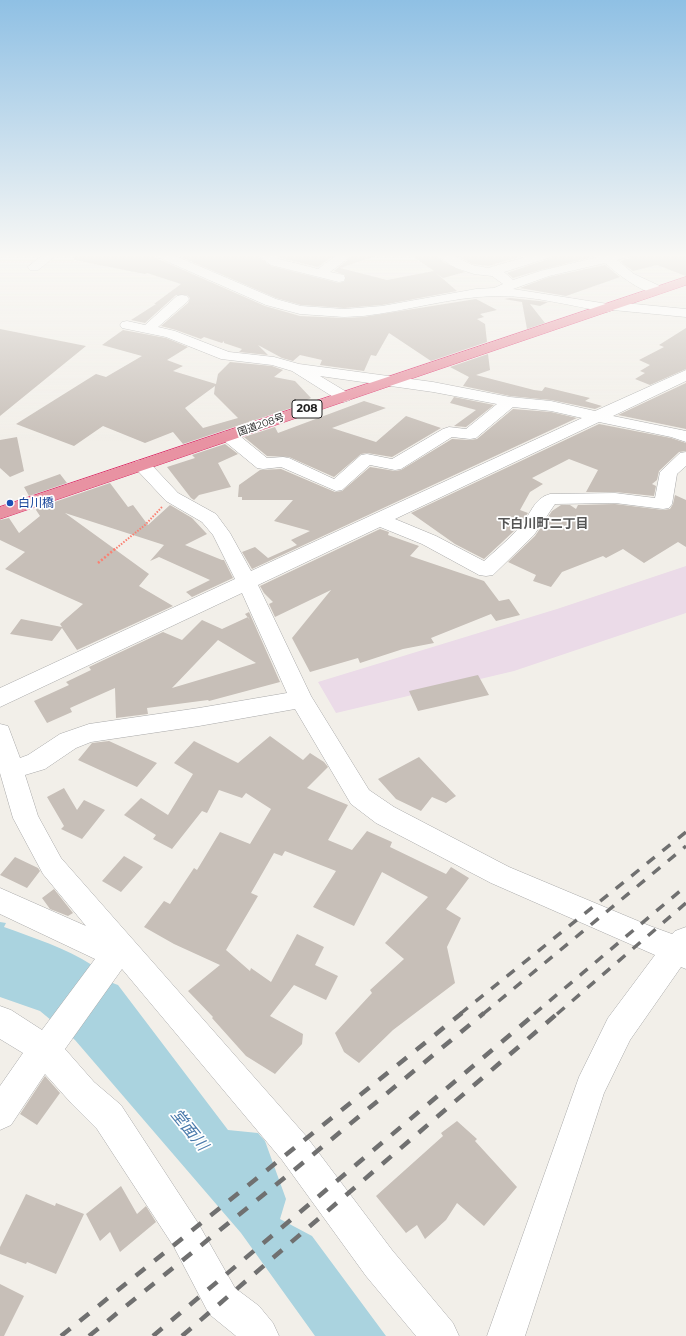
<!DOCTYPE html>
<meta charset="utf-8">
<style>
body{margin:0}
canvas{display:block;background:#f2efe9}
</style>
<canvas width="686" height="1336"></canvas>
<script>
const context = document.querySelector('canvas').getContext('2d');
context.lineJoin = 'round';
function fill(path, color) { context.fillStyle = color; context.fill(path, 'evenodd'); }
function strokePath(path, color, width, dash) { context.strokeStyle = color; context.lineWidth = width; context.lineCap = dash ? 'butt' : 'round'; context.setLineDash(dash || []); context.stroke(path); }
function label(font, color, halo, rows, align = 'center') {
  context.font = font + ' Montserrat,"Noto Sans JP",sans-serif'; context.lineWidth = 3.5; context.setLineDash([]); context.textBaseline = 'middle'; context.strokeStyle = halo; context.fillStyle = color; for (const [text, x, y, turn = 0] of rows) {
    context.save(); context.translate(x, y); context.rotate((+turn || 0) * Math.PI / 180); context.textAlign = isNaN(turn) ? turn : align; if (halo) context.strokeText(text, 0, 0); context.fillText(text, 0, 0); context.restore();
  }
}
fill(new Path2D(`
 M686,566V613L514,671L336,713L318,682L557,609Z`), '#ebdbe8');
fill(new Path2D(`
 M0,922L6,923L4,927C34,938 66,948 92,965C104,972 102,980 118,985L228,1130L258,1133L265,1141L286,1199L280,1219L312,1236L386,1336H315L241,1233L75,1040L40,1011L0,997Z`), '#aad3df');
fill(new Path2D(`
 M75,254H154L156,258L265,306L300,316L344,318L363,317L476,299L497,310L480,314L484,317L477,319L485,324L487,342L431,361L389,333L376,356L371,355L364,371L320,365L322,360L300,355L293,361L282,358L258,345L268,355L239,352L242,349L224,343V341L222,343L204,337L201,339L176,330L161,326L188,303L190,298L187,295H176L145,323L131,320L156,304H154L181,284L147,273L145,274L74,260Z
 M174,254H255L271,266L339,283L345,281V275L334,271L355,254H375L376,256L340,268L387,280L434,271L409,254H436L443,262L465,272L443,278L436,273L457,291L382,305L344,308L301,305L276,298Z
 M273,254H336L318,267L280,258Z
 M454,254H530L488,266L472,264Z
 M554,254H595L596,256L540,270L513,278L507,273L551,258Z
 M633,254H686V276L657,265L633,271L620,261L630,258Z
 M605,265L620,277L566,296L520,288L549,277Z
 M510,298L548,302L540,306L530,304L545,323L527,329L522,302L504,299Z
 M686,328V369L650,385L635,379L645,373L640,371L650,365L639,360L664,347L659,345Z
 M0,329L86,346L0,416Z
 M123,330L166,338L188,347L167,360L183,366L173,371L216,384L218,374L230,362L272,366L283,370L274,377L295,381L311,398L291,408L183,444L173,432L145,443L103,426L74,446L16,424L96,374L106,377L142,356L102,345ZM215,386L214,394L238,418L203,428L185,408Z
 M488,354L490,370L476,375L534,390L542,391L545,387L590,398L585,401L602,406L595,409L551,400L510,396L463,386L469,377L450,367Z
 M686,383V429L618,415Z
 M454,397L494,405L466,427L454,426L476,410L450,403Z
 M364,401L386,408L332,428L376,442L406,416L441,428L392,457L367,453L361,454L334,477L289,457L267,456L244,437L275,427L278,433Z
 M513,409L551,412L577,418L252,569L242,552L255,547L268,558L297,545L291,540L310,531L274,521L293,500H242V497H238L239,485L260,470L281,469L335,492L342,491L370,467L395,471L401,470L452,439L470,440L477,439Z
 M599,424L671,438L686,443V451L679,452L659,471L657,480L652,484L656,486L654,496L615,492H586L598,470L569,459L532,478L543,484L530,492L520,510L528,513L514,531L484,559L455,544L411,513Z
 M17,437L24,471L10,477L0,468V440Z
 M225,444L238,454L218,463L231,487L199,495L194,500L191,498L167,467L195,458L192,455Z
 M60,474L67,483L29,496L24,487Z
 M110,483L128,507L133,505L148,525L170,505L192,518L207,534L185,545L222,560H224L233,578L192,597L186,592L210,580L159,557L150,561L164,545L65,513L149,574L139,586L173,606L77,650L62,628L52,641L10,634L21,619L62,627L60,624L83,604L5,569L25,552L0,540V520L9,518L19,533L40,516L36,510L37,508Z
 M675,495L686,500V547L678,542L644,563L623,549L606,558L603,556L562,572L551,587L533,581L536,575L508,562L535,536L552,511L561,505H570L576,509L578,505L615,504L663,510L670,509L673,504Z
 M380,529L389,532L388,535L419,546L410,556L484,581L499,601L509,599L520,615L496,621L491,614L431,638L434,643L403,649L360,663L358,658L310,672L292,638L331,590L275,617L269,604L273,602L264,593L260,586Z
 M249,612L280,682L209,701L208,700L147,708L148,714L116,718L115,688L70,708L72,712L47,723L34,701L69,685L66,682L91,670L89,667L163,632L182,640L202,620L222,629L248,617L250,620L245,614ZM218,640L256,663L172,688Z
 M478,675L489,695L418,711L409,691Z
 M270,736L303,760L310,753L324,762L328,767L307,788L348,805L328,840L352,850L367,831L392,842L390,847L446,874L451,867L469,878L446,909L461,918L447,947L455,983L393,1030L359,1063L344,1052L335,1033L372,993L370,990L404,959L385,943L428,897L382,872L354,926L313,907L336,871L285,851L282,856L274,853L251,893L258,896L226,950L250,971L251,968L271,982L297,934L324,947L315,965L338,976L326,1000L294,985L270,1016L303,1034L302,1044L275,1074L246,1056L212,1018L213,1017L188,991L220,965L174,944L144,927L164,901L170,904L194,868L197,870L220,832L250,844L271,809L246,793L242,798L219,790L207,813L202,811L172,849L153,839L156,835L124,815L141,798L168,815L193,774L174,763L194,741L238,763Z
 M109,741L157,763L137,787L78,760L92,743Z
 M419,757L456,796L446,803L432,797L421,811L396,799L378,779Z
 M64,788L77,810L84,800L105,810L82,839L61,829L64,826L47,797Z
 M124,856L143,867L121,892L102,881Z
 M15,857L38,868L40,871L27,888L0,875Z
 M54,889L73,913L68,916L50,909L42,898Z
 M45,1076L60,1093L37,1125L20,1114Z
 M457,1121L477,1139L475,1141L517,1187L484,1226L457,1203L446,1220L425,1239L417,1225L406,1233L376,1196L443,1136L441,1133Z
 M121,1186L137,1214L146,1206L156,1222L120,1252L110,1232L100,1241L86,1214Z
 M26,1194L55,1206L56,1203L84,1214L56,1274L27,1262L26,1264L0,1254V1247Z
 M0,1284L24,1296L4,1336H0Z`), '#c7bfb8');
const minor = new Path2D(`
 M44,254H58L38,270H30L28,267Z
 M155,254H171L276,299L301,306L344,309L382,306L476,289L494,288L503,284L492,276L474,274L456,268L444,261L437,254H451L472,265L488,268L535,254H553L551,257L504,272L513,280L540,271L598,257L596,254H632L630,257L617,260L634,274L662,287L664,290L662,293C645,297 617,273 605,263L549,276L513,289L608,304L614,302L686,309V317L613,310L607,312C571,306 532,295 495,296C451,297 407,311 363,316L344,317L300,314L266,305L157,257Z
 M256,254H270L279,259L318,269L338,254H354L330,272L344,275L345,278L344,281L339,282L271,265Z
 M182,295L187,296L189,299L187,302L158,327L175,331L229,352L274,357L299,364L433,382L510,397L551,401L595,411L686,370V381L613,416L686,431V442L671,437L599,422L395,519L436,536L484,561C496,550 508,540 519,528C530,517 533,498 550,494L615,493L655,498L660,472L680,453L686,452V466L677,474L672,504L669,508L663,509L615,503L555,504L534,535L493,575L486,576L479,575L422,544L380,527L258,585L311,696L369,790L394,807L509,867L650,926L672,934L675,931L686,927V969L681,967L630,1040L604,1093L525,1336H487L579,1077L608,1018L655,955L491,883L376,823L351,804L295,709L199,726L91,742L76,748L45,769L25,775L38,816L61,858L306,1136L392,1250L453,1323L459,1336H416L366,1276L282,1160L122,969L65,1049L94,1082L121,1105L198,1223L235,1288L259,1306L273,1323L279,1336H236L209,1314L174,1247L97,1129L72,1104L45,1074L11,1125L0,1130V1086L23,1053L0,1039V1006L11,1010L42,1030L95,959L0,914V888L86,926L43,874L13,818L0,773V724L8,726L20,758L28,755L60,734L89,724L199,708L287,693L242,593L0,707V688L235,579L213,535L202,522L166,501L136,469L133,465L136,461L142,460L148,461L178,493L216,514L230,533L251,571L582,418L551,411L513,407L476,438L470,439L452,437L401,469L395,470L370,465L342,490L336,491L281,467L263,469L257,468L223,440L221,436L223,432L229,431L235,432L267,458L283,457L289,458L334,479L361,455L367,454L392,459L443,429L449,427L466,429L497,404L433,392L320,376L350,394L352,397L350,400L344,402L338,400L292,371L272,365L221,359L166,337L122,328L120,325L122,322L127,321L145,325L177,296Z`);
const highway = new Path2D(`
 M686,277V285L0,519V507Z`);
strokePath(minor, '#a9a9a9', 1);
strokePath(highway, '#dc2a67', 1);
strokePath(new Path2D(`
 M114,550L145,525L162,507`), '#fa8072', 2, [1.5, 1.5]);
strokePath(new Path2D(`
 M98,563L115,549`), '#fa8072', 2.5, [2, 2]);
fill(minor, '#fff');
fill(highway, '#e892a2');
strokePath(new Path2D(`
 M460,1014L686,832
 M483,1014L686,846
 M534,1014L686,886
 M557,1014L686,903`), '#707070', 3.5, [10, 10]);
strokePath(new Path2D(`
 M61,1336L462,1013
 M89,1336L304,1162L484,1013
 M153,1336L536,1013
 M182,1336L558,1013`), '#707070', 4.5, [12, 12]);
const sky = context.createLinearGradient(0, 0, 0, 441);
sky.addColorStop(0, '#8fc0e4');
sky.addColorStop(0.58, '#f9f8f5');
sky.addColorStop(1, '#f9f8f500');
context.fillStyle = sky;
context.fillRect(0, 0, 686, 441);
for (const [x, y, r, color] of [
 [10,503,4,"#1a4fb4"]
]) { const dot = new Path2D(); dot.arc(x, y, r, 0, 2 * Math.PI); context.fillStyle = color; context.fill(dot); strokePath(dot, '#fff', 1.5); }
label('10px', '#222', '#fff', [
 ["国道208号",261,425,-19]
]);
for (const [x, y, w] of [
 [307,409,30]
]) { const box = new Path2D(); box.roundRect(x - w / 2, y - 9, w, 18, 3); context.fillStyle = '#fff'; context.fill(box); strokePath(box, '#222', 1); }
label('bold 11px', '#222', null, [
 ["208",307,409]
]);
label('12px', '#164399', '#fff', [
 ["白川橋",18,503]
], 'left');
label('bold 13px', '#555', '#fff', [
 ["下白川町二丁目",543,524]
]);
label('italic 16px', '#4a7aab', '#fff', [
 ["堂面川",189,1130,51]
]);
</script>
